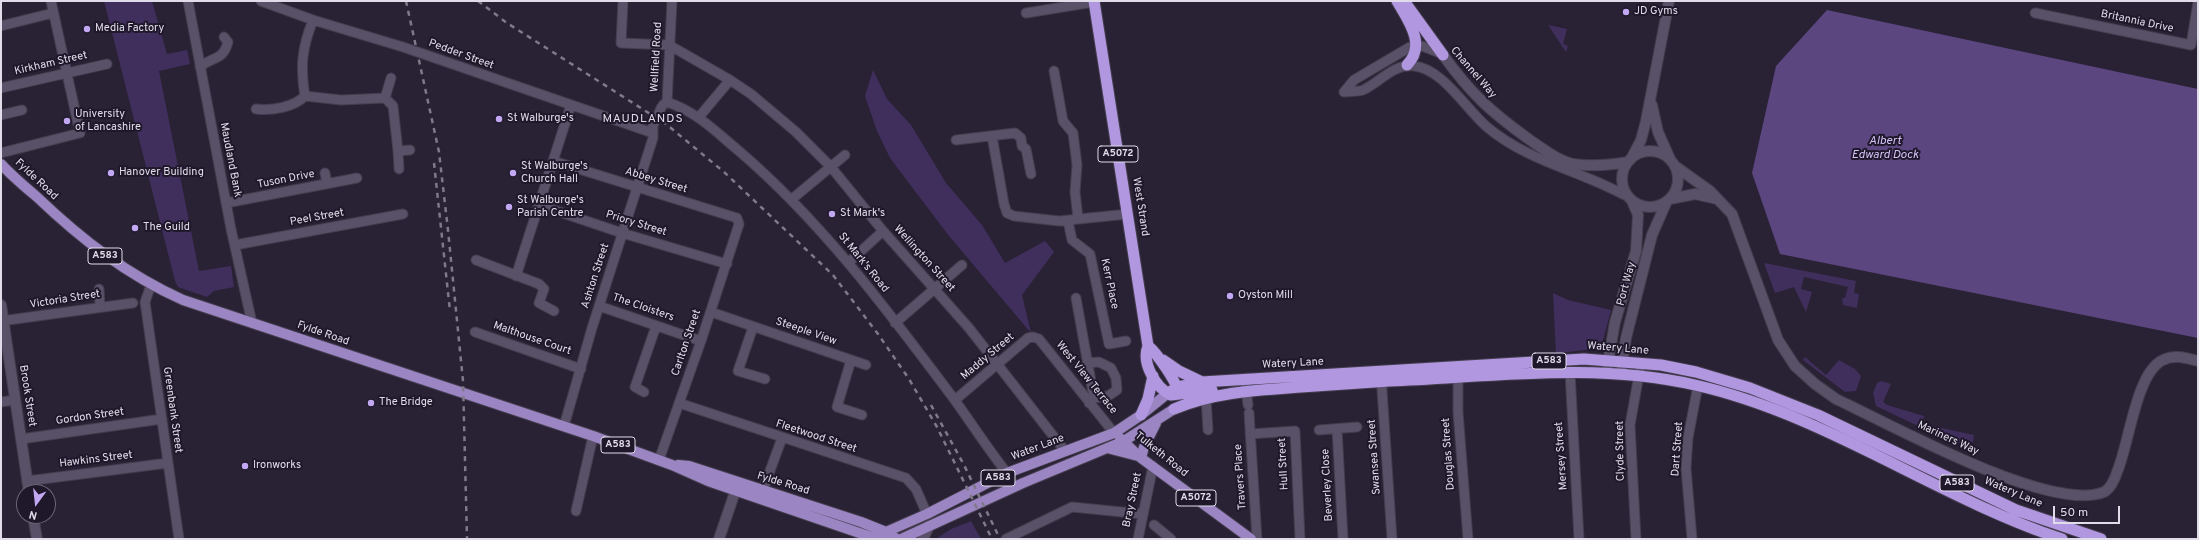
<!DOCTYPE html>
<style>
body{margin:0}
#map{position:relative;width:2199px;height:540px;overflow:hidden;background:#292235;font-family:Overpass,sans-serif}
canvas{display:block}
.frame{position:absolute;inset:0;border:2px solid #e0dce9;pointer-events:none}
.north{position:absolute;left:16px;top:484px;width:40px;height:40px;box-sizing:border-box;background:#1f182b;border:1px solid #6c6677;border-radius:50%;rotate:195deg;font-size:11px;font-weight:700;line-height:16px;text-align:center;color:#e0dce9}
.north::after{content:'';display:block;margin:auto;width:14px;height:18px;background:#c2a8f2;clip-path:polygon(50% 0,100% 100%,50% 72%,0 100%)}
.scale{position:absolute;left:2053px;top:506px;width:67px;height:18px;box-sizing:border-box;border:2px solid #e0dce9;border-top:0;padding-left:5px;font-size:12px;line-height:14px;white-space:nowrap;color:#e0dce9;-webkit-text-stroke:3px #1f182b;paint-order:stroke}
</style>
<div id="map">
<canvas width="2199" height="540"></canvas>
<div class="frame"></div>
<div class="north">N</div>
<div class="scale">50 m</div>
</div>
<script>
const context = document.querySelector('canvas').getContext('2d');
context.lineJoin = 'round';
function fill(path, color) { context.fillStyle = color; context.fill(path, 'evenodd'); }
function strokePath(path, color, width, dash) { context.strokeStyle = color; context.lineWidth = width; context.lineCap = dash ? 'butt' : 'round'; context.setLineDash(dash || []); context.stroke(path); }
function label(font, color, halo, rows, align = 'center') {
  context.font = font + ' Overpass,sans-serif'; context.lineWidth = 4; context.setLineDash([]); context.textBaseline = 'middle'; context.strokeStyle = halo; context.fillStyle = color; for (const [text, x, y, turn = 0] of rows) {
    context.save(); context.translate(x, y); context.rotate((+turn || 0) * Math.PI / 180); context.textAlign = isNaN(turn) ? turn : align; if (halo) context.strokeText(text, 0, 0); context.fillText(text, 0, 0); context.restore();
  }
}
fill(new Path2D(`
 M104,1H152L167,54L187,50L190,64L159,71L199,271L231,266L234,287L214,291L207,297L178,287L175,281Z
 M1548,25L1567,29L1563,44L1568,46L1566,52Z
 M873,70L887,99L911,125L946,183L982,225L1005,263L1045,241L1054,252L1022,295L1031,333L949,236L890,158L877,131L865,96Z
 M1764,263L1856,281L1854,293L1859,294L1857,308L1843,305L1842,298H1845L1848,287L1804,277L1801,289L1812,292L1806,312L1794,287L1775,293Z
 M1553,293L1568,300L1611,310L1601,348L1568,352L1556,355Z
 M1805,357L1826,375L1839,360L1855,369L1861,376L1856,391L1845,392L1803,360Z
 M1881,381L1891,384L1883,402L1887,405L1924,416L1923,424L1974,435L1973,442L1961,444L1954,443L1876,406L1873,393L1877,383Z
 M971,521L981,539H936L951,529Z`), '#402e5c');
fill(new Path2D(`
 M1827,10L2198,89V338L1780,254L1752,173L1776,66Z`), '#5c4680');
const minor = new Path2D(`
 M188,1L231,229L252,323
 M261,1L313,20L403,47
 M623,1L621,43L669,45L730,80L751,94L796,132L831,167L883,231L969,328L1065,451
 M1026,13L1094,2
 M2035,13L2191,45L2198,2
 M1,26L53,13
 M435,58L653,133
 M200,67C213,56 223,61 228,42L224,37
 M1054,71L1063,121L1073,133L1077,165L1075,192L1078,218
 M1,88L107,64
 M1344,92C1350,91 1358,92 1363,90C1379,83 1394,63 1414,66C1443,69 1465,108 1487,127C1518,153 1554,164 1590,179C1603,184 1616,191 1629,197
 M1344,92L1354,80L1410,47L1422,46L1442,54
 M305,96C300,66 302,48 313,20
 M385,98L391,78
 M667,102C697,112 715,131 739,151C823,223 888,311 954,399C972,424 988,449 1007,473
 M663,105L667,102L672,1
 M256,109C272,111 294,107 305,96L341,100L385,98L393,106L398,151
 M1,115L22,110
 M699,117L730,80
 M992,136L1004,204L1007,213L1014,216L1059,221L1128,214
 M956,140L1015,133L1021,138L1022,146L1026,149L1031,174
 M1,153L80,133L51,1
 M553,161L737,218L739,224L701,341L659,460
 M399,169L398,151L410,150
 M325,173L327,184
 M792,199L845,155
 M226,203L357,178
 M539,205L622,233L727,264
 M1068,221L1072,240L1090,254L1109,344L1126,341
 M235,245L403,214
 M476,260L539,284L544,289L539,303L554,311
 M849,262L883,231
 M516,276L571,105
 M151,285L145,302L179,539
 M99,289L100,307
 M1076,298L1094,398L1089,403
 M599,306L701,341
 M711,312L866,365
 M1,321L133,303
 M895,323L962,265
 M753,327L738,371L765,379
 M475,332L581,369
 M851,360L837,407L862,415
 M1087,363L1099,362L1111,368L1116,378L1117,390L1108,396L1094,398
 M1458,371V412L1468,539
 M1570,372L1579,539
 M1381,375L1392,539
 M1245,380L1248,405
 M644,392L635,387L656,326
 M1206,398L1208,430
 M955,400L1028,338L1033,337L1039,339L1114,433
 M1,402L15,400
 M679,403L906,478L916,489L927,514
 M1249,413L1257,539
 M564,426L592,328L653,138V126
 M1337,429L1343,539
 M1319,430L1357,427
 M1250,434L1295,431L1300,539
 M21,439L162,419
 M27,481L168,463
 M763,490L782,438
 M576,511L593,436
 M1154,525L1171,539
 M1006,539L1072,507L1142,514
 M1138,539L1153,466
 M1636,539L1630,425L1641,363
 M1692,539L1686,468L1688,438L1698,385`);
const tertiary = new Path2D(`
 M1443,55C1471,94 1491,112 1530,140C1543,149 1557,160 1573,164C1592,167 1610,165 1628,162
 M1652,105L1658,132L1670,159
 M1622 179a28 28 0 1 1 56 0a28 28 0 1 1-56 0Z
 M1631,159L1641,140L1646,121L1669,1
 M1675,166L1710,191L1732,214L1778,340L1795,366L1815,384L1836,399C1890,424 2051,514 2104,492C2110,489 2115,479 2117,472C2129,445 2136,372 2163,360C2174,354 2186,358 2198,361
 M1670,199L1695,194L1717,199
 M1,305L29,492
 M1607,368L1615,322L1636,251L1638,215L1632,201
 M1621,373L1626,338L1652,235L1666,203
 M33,516L37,539
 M719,539L738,483`);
const secondary = new Path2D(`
 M923,539L929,526`);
const primary = new Path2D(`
 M1,164C12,176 25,187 37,197C81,239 127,275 183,300L593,436L672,465L708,481L877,539
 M1120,438L1141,458L1251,539
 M1107,448L1138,456
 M1141,458L1144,447L1156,423
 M678,465L689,466L861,522L886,532L897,539
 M876,538L886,532L927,514L1007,473L1114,433L1141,415L1168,393
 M901,539L1023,483L1124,441L1174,409`);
const trunk = new Path2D(`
 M1094,1L1148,346C1141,363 1156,388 1171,395L1212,390
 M1397,1C1408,20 1427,45 1407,65
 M1404,1L1443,55
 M1148,346C1156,352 1178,383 1178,393
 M1163,360L1179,371L1202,382
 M1168,393L1178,387L1202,382L1584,359L1661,365L1696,372L1750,388L1818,415L2016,510L2101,539
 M1174,409C1213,392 1259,390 1301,387C1331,385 1360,383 1389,381C1491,377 1594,362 1695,385C1825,414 1936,497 2062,539
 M1141,415L1148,399L1153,376`);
strokePath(minor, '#433d4d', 11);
strokePath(tertiary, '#433d4d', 12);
strokePath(secondary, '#433d4d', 12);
strokePath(primary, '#433d4d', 12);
strokePath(trunk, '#433d4d', 13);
strokePath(minor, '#595168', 9);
strokePath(tertiary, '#595168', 10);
strokePath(secondary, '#595168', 10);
strokePath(primary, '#9b85c2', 10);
strokePath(trunk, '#b196e0', 11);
strokePath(new Path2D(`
 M406,1L439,152L448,230L463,381L467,539
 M478,1L507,23L666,124L724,172L833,275L878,334L909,379L937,427L992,539
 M434,163L450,311
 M931,405L964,465L1000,539`), '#7f7989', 2.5, [5, 5]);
const minorBridge = new Path2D(`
 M403,47L435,58
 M653,126L662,106`);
strokePath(minorBridge, '#433d4d', 11, []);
strokePath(minorBridge, '#595168', 9);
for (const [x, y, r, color] of [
 [1626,12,4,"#c2a8f2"],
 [87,29,4,"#c2a8f2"],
 [499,119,4,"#c2a8f2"],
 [67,121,4,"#c2a8f2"],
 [111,173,4,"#c2a8f2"],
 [513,173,4,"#c2a8f2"],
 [509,207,4,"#c2a8f2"],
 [832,214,4,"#c2a8f2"],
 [135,228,4,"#c2a8f2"],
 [1230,296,4,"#c2a8f2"],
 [371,403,4,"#c2a8f2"],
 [245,466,4,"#c2a8f2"]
]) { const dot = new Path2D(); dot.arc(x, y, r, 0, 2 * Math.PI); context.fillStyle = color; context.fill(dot); strokePath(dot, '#1f182b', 1.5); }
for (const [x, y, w] of [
 [1118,154,40],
 [105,256,34],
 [1549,361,34],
 [618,445,34],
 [998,478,34],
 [1957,483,34],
 [1196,498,40]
]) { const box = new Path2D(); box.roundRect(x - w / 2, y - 8, w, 16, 3); context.fillStyle = '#1f182b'; context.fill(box); strokePath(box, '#e0dce9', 1); }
label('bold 10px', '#e0dce9', null, [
 ["A5072",1118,154],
 ["A583",105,256],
 ["A583",1549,361],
 ["A583",618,445],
 ["A583",998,478],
 ["A583",1957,483],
 ["A5072",1196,498]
]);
label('11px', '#e0dce9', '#1f182b', [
 ["JD Gyms",1634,12],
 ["Media Factory",95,29],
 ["University",75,115],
 ["of Lancashire",75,128],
 ["St Walburge's",507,119],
 ["St Walburge's",521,167],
 ["Church Hall",521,180],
 ["Hanover Building",119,173],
 ["St Walburge's",517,201],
 ["Parish Centre",517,214],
 ["St Mark's",840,214],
 ["The Guild",143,228],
 ["Oyston Mill",1238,296],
 ["The Bridge",379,403],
 ["Ironworks",253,466]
], 'left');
label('11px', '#e0dce9', '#1f182b', [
 ["Britannia Drive",2137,22,12],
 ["Pedder Street",461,55,20],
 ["Wellfield Road",657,57,-87],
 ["Kirkham Street",51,64,-13],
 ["Channel Way",1473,73,49],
 ["Maudland Bank",230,160,79],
 ["Fylde Road",36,180,43],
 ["Tuson Drive",286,180,-11],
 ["Abbey Street",656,181,17],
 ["West Strand",1140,207,81],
 ["Peel Street",317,218,-10],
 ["Priory Street",636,224,17],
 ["Wellington Street",924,259,48],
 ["St Mark's Road",863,263,51],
 ["Ashton Street",596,276,-72],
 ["Kerr Place",1109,284,78],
 ["Port Way",1627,284,-75],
 ["Victoria Street",65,300,-9],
 ["The Cloisters",643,308,19],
 ["Steeple View",806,332,19],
 ["Fylde Road",323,334,19],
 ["Malthouse Court",532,339,19],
 ["Carlton Street",687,343,-71],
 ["Watery Lane",1618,349,5],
 ["Maddy Street",988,357,-40],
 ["Watery Lane",1293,364,-3],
 ["West View Terrace",1086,378,51],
 ["Brook Street",27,396,81],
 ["Greenbank Street",172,410,82],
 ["Gordon Street",90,417,-8],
 ["Fleetwood Street",816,437,18],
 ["Mariners Way",1948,439,25],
 ["Water Lane",1038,448,-21],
 ["Dart Street",1678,449,-86],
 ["Clyde Street",1621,451,-91],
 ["Douglas Street",1449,454,-94],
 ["Tulketh Road",1161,455,39],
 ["Mersey Street",1562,456,-94],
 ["Swansea Street",1375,457,-94],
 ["Hawkins Street",96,460,-7],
 ["Hull Street",1284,464,-93],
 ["Travers Place",1241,477,-94],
 ["Fylde Road",783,484,17],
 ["Beverley Close",1328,485,-93],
 ["Watery Lane",2013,493,23],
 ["Bray Street",1133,500,-78]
]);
context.letterSpacing = '1px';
label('12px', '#e0dce9', '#1f182b', [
 ["MAUDLANDS",643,120]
]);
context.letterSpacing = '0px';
label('italic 12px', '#d5c3f8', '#1f182b', [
 ["Albert",1885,142],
 ["Edward Dock",1885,156]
]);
</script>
